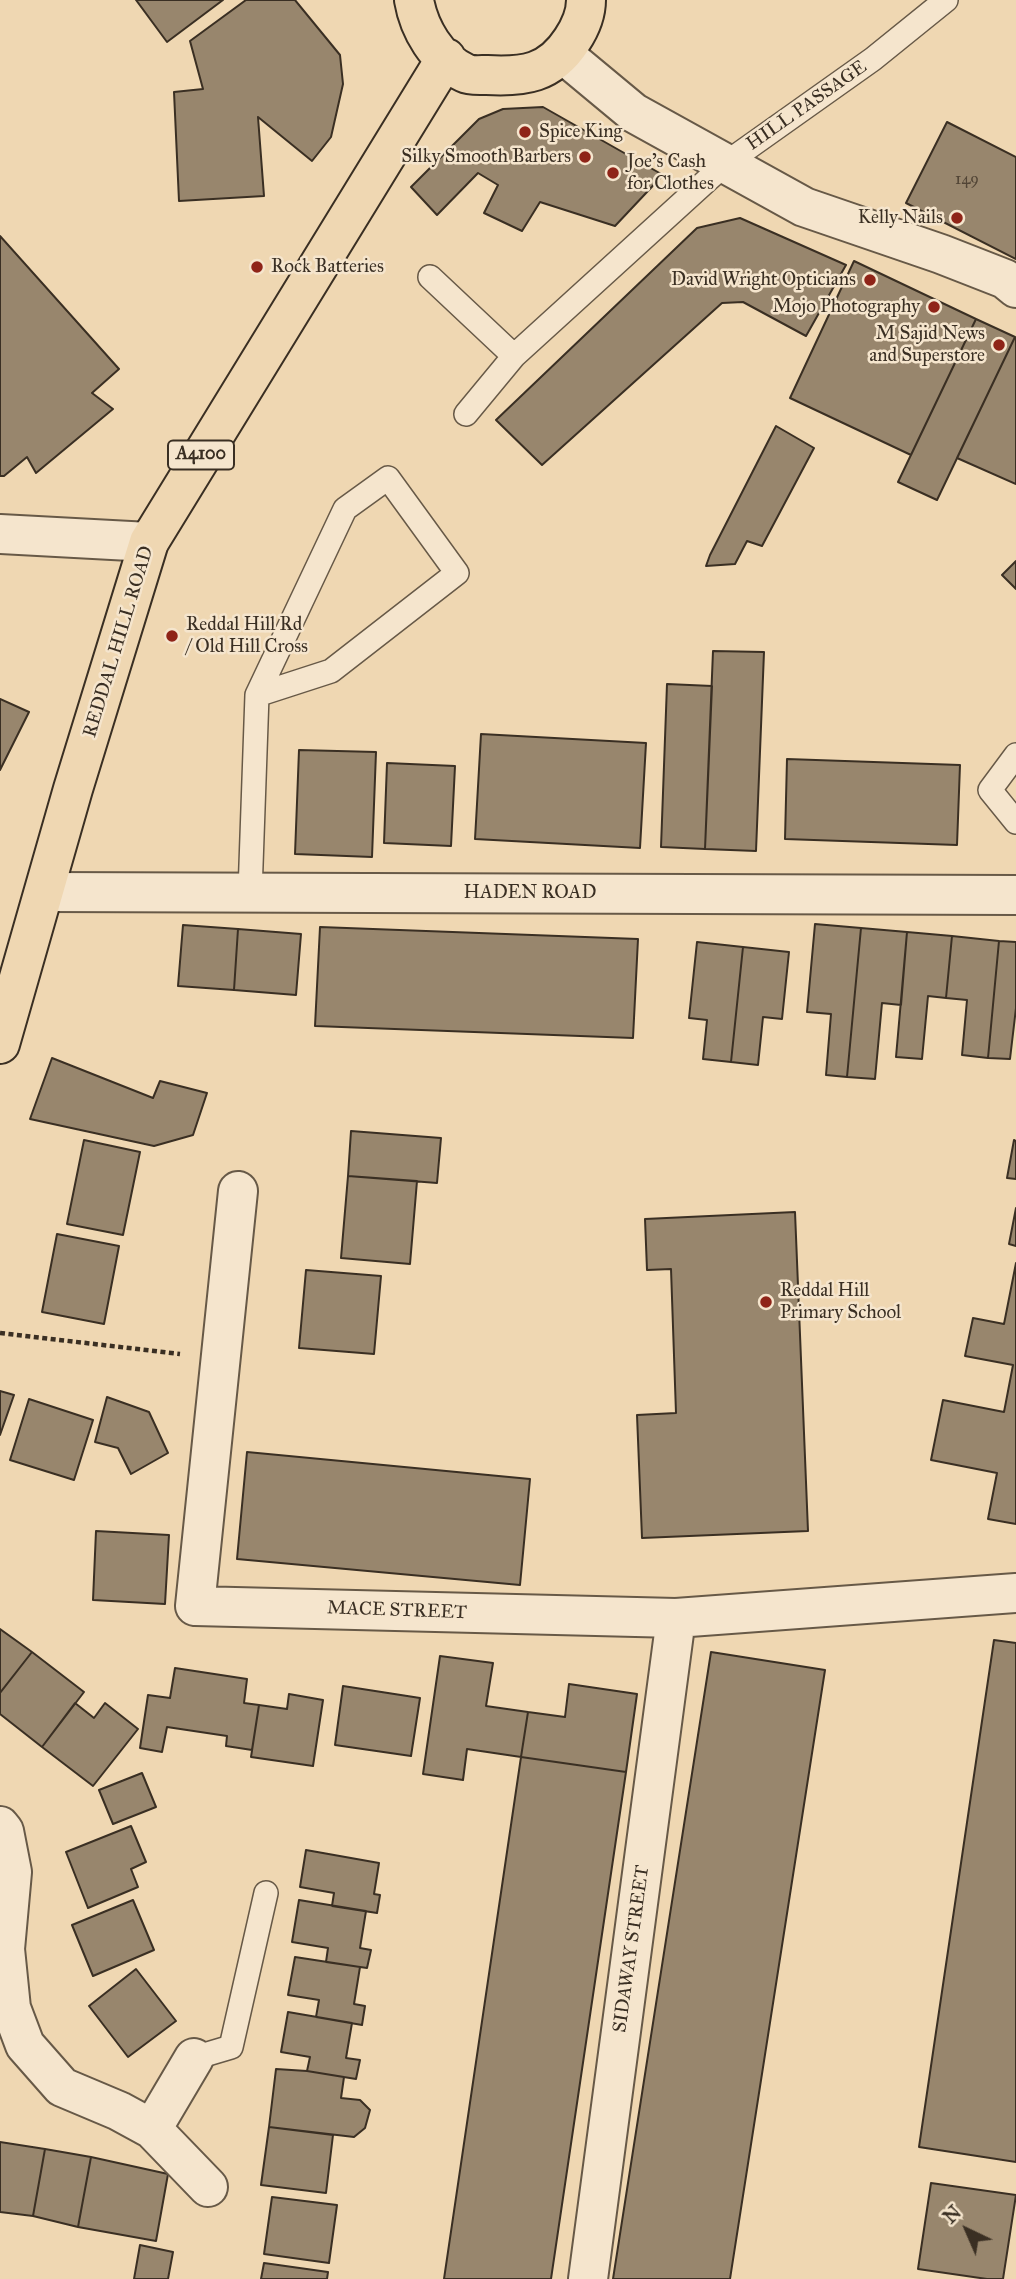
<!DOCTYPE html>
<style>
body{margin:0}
#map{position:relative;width:1016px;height:2279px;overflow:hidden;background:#efd7b2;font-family:"IM FELL Great Primer",serif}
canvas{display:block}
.north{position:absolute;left:932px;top:2195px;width:70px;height:70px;-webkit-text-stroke:5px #f5e5cd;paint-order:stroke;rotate:316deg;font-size:19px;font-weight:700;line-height:28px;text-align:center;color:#3a2f23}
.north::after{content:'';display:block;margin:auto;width:24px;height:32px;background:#3a2f23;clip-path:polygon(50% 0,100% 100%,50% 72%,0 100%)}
</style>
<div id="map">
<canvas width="1016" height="2279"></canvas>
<div class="north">N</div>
</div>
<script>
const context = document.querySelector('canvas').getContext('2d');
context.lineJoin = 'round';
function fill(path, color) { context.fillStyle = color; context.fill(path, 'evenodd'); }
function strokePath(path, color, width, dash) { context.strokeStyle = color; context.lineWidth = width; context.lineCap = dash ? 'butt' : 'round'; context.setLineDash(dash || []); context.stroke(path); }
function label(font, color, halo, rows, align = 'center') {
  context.font = font + ' "IM FELL Great Primer",serif'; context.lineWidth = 5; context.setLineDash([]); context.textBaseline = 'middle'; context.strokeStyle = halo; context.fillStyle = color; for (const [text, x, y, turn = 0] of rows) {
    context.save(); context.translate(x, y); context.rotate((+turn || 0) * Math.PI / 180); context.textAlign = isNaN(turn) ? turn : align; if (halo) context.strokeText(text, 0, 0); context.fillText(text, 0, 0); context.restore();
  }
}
const building = new Path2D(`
 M136,0H223L167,42Z
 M246,0H295L340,55L343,84L331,137L312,161L258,117L264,196L179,201L174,92L203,89L190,41Z
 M543,107L663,175L615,226L540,202L522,231L484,213L498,185L478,173L437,215L411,187L479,119L503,109Z
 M947,122L1016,157V259L906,203Z
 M740,218L846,265L806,336L743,302L722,303L542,465L496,420L697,228Z
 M0,236L119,369L92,393L113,409L36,473L27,457L4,476H0Z
 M854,261L976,319L911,455L790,398Z
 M976,319L1015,337L937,500L898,482Z
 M1015,337L1016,338V484L957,458Z
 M776,426L814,448L762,546L747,541L735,564L706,566L710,555Z
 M1016,561V589L1002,575Z
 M713,651L764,652L756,851L705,849Z
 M667,684L712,686L705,849L661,847Z
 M0,699L29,712L0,770Z
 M481,734L646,743L640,848L475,839Z
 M299,750L376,752L372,857L295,854Z
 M787,759L960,765L957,845L785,839Z
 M387,763L455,766L451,846L384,843Z
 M815,924L861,928L847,1077L826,1075L831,1014L807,1012Z
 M183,925L238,929L234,990L178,986Z
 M320,927L638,939L633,1038L315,1026Z
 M861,928L907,932L901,1005L882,1003L875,1079L847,1077Z
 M238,929L301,934L296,995L234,990Z
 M907,932L952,936L946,998L928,996L922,1059L896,1057Z
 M952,936L999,941L988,1058L962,1055L967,1000L946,998Z
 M999,941L1016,942V1008L1010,1059L988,1058Z
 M697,942L743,947L731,1062L703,1059L707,1020L689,1018Z
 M743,947L789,952L782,1019L763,1017L758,1065L731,1062Z
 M52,1058L153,1098L160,1081L207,1093L193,1135L154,1146L30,1119Z
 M351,1131L441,1138L437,1183L348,1176Z
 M84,1140L140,1152L123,1235L67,1224Z
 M1014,1140L1016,1141V1179L1007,1178Z
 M348,1176L417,1181L410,1264L341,1258Z
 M1016,1208V1246L1009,1244Z
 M795,1212L808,1531L642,1538L637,1415L676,1413L671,1269L647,1270L645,1219Z
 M57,1234L119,1246L104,1324L42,1312Z
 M1016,1263V1524L988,1519L997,1473L931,1460L943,1400L1004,1412L1013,1365L965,1356L973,1318L1004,1324Z
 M306,1270L381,1276L374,1354L299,1348Z
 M0,1391L14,1395L0,1435Z
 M107,1397L149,1412L168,1453L131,1474L118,1448L95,1442Z
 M29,1399L93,1420L74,1480L10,1460Z
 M247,1452L530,1479L520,1585L237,1559Z
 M96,1531L169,1535L165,1604L93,1600Z
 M0,1629L32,1652L0,1693Z
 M994,1640L1016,1643V2162L919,2147Z
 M32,1652L84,1692L42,1747L0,1714V1693Z
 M711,1652L825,1670L730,2279H613Z
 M440,1656L493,1663L486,1706L528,1712L521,1757L467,1749L463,1780L423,1774Z
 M175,1668L247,1679L244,1703L259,1705L252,1750L226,1746L227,1736L167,1727L162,1752L140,1748L148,1695L170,1698Z
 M569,1684L637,1694L626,1772L521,1757L528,1712L565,1717Z
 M343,1686L420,1698L411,1756L335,1745Z
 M289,1694L323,1700L313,1766L251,1757L259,1705L287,1709Z
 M75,1703L94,1718L105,1703L138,1729L93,1786L42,1747Z
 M521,1757L626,1772L551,2279H444Z
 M142,1773L156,1807L113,1824L99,1790Z
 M131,1826L146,1862L131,1869L138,1887L88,1908L66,1852Z
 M306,1850L379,1863L374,1894L380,1895L377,1913L332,1906L334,1893L300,1887Z
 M133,1900L154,1950L93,1976L72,1925Z
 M299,1900L366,1911L360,1948L371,1950L367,1968L326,1962L328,1948L292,1942Z
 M295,1957L360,1967L354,2004L365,2006L362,2025L316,2017L319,2000L288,1995Z
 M136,1969L176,2021L128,2057L89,2006Z
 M288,2012L352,2023L346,2058L360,2060L356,2079L307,2071L310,2057L281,2052Z
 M276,2069L307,2071L344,2077L341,2098L360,2100L370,2110L365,2128L354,2137L269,2127Z
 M269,2127L333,2135L326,2193L261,2185Z
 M0,2142L45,2149L33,2216L0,2212Z
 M45,2149L91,2157L78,2227L33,2216Z
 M91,2157L168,2174L156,2241L78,2227Z
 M931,2183L1016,2195L1003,2279H987L918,2269Z
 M272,2197L337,2205L329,2263L264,2254Z
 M140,2245L173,2252L168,2279H134Z
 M264,2263L328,2272L327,2279H261Z`);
fill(building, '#98866d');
strokePath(building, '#3a2f23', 2);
const service = new Path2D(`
 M430,277L514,356
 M466,414L514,356L725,164L873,59L946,0
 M1016,755L990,790L1016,822
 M250,893L257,695L345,509L388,478L457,573L331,671L257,695
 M194,2058L231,2047L266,1893`);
const minor = new Path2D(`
 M0,534L149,542
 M45,892L1016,895
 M238,1191L195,1606L676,1618L1016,1593
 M0,1826L4,1831L12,1872L5,1949L11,2008L25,2045L62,2087L119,2111L152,2129
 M194,2058L152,2129L208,2187
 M588,2279L676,1618`);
const tertiary = new Path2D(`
 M563,54L634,113L804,207L941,254L1005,279L1016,288`);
const primary = new Path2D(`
 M414,0C419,29 437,60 465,73C471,76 480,75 487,75C524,77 550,74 572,40C580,28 586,15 586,0
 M0,1044L73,789L149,542L446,58`);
strokePath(service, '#675947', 26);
strokePath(minor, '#675947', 42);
strokePath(tertiary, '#675947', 42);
strokePath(primary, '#3a2f23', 42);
strokePath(new Path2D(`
 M0,1333L180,1354`), '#3a2f23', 4.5, [5, 3.5]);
strokePath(service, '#f5e5cd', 23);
strokePath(minor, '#f5e5cd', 38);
strokePath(tertiary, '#f5e5cd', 38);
strokePath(primary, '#efd7b2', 38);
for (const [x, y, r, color] of [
 [525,132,7,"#8f2418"],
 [585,157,7,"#8f2418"],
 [613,173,7,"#8f2418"],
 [957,218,7,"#8f2418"],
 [257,267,7,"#8f2418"],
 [870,280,7,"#8f2418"],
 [934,307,7,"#8f2418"],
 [999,345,7,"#8f2418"],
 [172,636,7,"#8f2418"],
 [766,1302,7,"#8f2418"]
]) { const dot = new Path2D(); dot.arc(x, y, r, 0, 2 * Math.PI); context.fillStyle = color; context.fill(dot); strokePath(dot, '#f5e5cd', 2.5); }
label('16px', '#524536', null, [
 ["149",967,180]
]);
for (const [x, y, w] of [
 [201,455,66]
]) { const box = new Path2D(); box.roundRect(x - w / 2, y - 14.5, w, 29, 5); context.fillStyle = '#f5e5cd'; context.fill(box); strokePath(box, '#3a2f23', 2); }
label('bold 18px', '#3a2f23', null, [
 ["A4100",201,455]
]);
label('19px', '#3a2f23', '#f5e5cd', [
 ["HILL PASSAGE",807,106,-35],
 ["REDDAL HILL ROAD",119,642,-73],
 ["HADEN ROAD",530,893],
 ["MACE STREET",397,1611,2],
 ["SIDAWAY STREET",632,1949,-82]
]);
label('19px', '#3a2f23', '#f5e5cd', [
 ["Spice King",539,132],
 ["Silky Smooth Barbers",571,157,"right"],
 ["Joe's Cash",627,162],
 ["for Clothes",627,184],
 ["Kelly Nails",943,218,"right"],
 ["Rock Batteries",271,267],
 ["David Wright Opticians",856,280,"right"],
 ["Mojo Photography",920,307,"right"],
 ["M Sajid News",985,334,"right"],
 ["and Superstore",985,356,"right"],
 ["Reddal Hill Rd",186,625],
 ["/ Old Hill Cross",186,647],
 ["Reddal Hill",780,1291],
 ["Primary School",780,1313]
], 'left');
</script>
